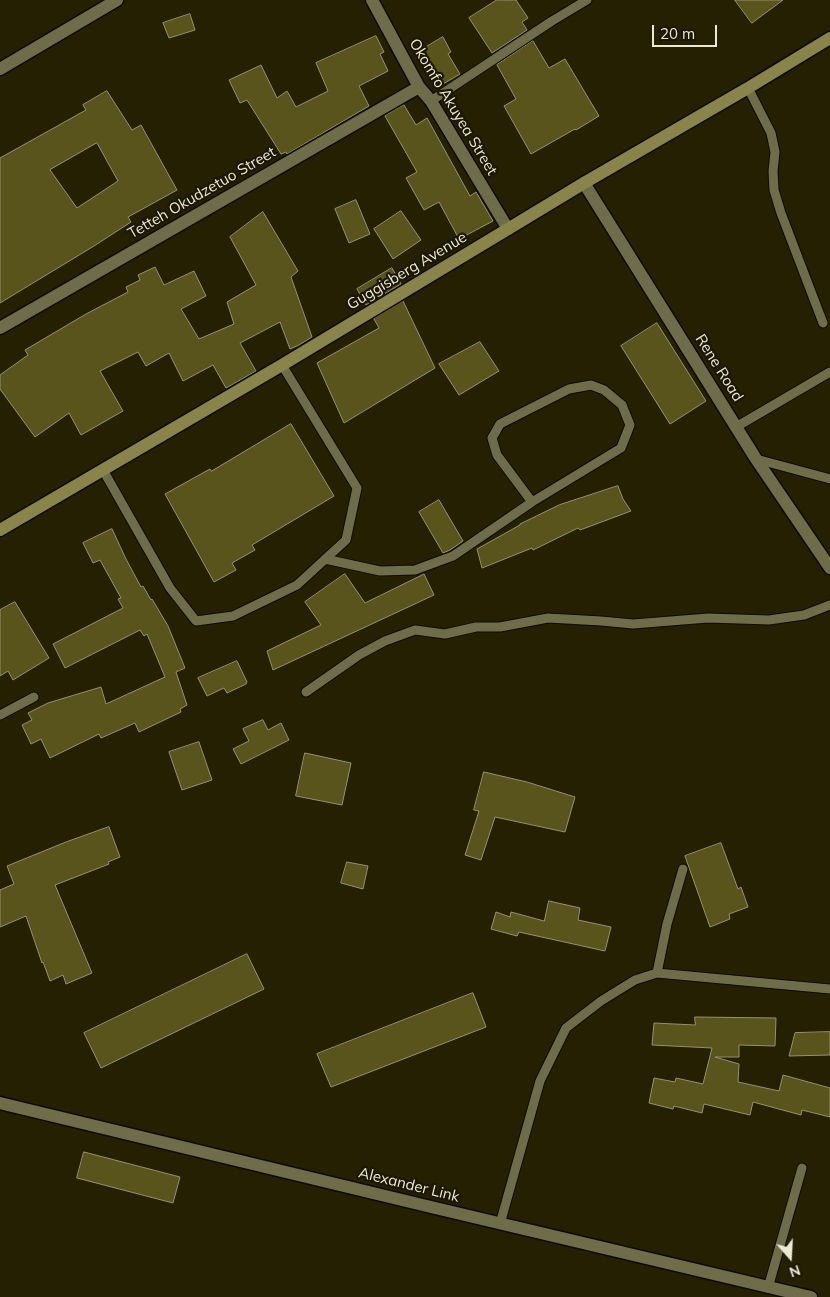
<!DOCTYPE html>
<style>
body{margin:0}
#map{position:relative;width:830px;height:1297px;overflow:hidden;background:#242001;font-family:Mulish,sans-serif}
canvas{display:block}
.north{position:absolute;left:765px;top:1232px;width:50px;height:50px;-webkit-text-stroke:4px #1b1700;paint-order:stroke;rotate:161deg;font-size:14px;font-weight:700;line-height:20px;text-align:center;color:#eae8d6}
.north::after{content:'';display:block;margin:auto;width:18px;height:22px;background:#eae8d6;clip-path:polygon(50% 0,100% 100%,50% 72%,0 100%)}
.scale{position:absolute;left:652px;top:25px;width:65px;height:22px;box-sizing:border-box;border:2px solid #eae8d6;border-top:0;padding-left:6px;font-size:15px;line-height:18px;white-space:nowrap;color:#eae8d6;-webkit-text-stroke:4px #1b1700;paint-order:stroke}
</style>
<div id="map">
<canvas width="830" height="1297"></canvas>
<div class="north">N</div>
<div class="scale">20 m</div>
</div>
<script>
const context = document.querySelector('canvas').getContext('2d');
context.lineJoin = 'round';
function fill(path, color) { context.fillStyle = color; context.fill(path, 'evenodd'); }
function strokePath(path, color, width, dash) { context.strokeStyle = color; context.lineWidth = width; context.lineCap = dash ? 'butt' : 'round'; context.setLineDash(dash || []); context.stroke(path); }
function label(font, color, halo, rows, align = 'center') {
  context.font = font + ' Mulish,sans-serif'; context.lineWidth = 4.5; context.setLineDash([]); context.textBaseline = 'middle'; context.strokeStyle = halo; context.fillStyle = color; for (const [text, x, y, turn = 0] of rows) {
    context.save(); context.translate(x, y); context.rotate((+turn || 0) * Math.PI / 180); context.textAlign = isNaN(turn) ? turn : align; if (halo) context.strokeText(text, 0, 0); context.fillText(text, 0, 0); context.restore();
  }
}
const building = new Path2D(`
 M497,0H516L528,18L522,22L527,30L492,53L469,18Z
 M735,0H783L752,23Z
 M190,14L195,30L169,38L163,23Z
 M376,36L384,52L380,54L388,71L359,86L369,106L287,154L286,152L281,154L247,100L240,103L229,80L261,65L277,98L287,91L296,107L328,91L316,63Z
 M443,37L451,52L448,54L460,74L443,84L423,49Z
 M533,41L549,68L565,59L599,116L576,130L575,129L531,154L504,106L516,99L497,65Z
 M107,91L132,130L141,125L177,190L128,217L131,222L94,246L0,303V158L86,110L83,105ZM97,143L118,181L77,208L50,170Z
 M404,105L416,125L427,118L470,196L476,192L493,221L459,239L439,202L424,210L406,178L417,172L385,116Z
 M356,200L370,234L349,243L335,209Z
 M401,211L421,240L393,259L374,229Z
 M263,212L298,271L291,277L312,337L299,345L290,349L280,322L240,343L256,371L226,388L213,365L183,381L169,353L146,366L138,352L100,371L123,411L81,435L69,413L35,437L0,389V375L28,355L25,350L86,314L128,292L126,287L140,280L138,275L155,267L164,285L194,271L206,296L181,309L199,339L234,324L227,302L256,285L230,237Z
 M392,268L401,284L366,305L357,289Z
 M403,301L435,368L344,423L317,363L379,328L374,319Z
 M657,323L706,401L670,424L621,346Z
 M480,342L499,371L459,395L439,364Z
 M291,424L334,496L252,545L255,550L232,563L236,570L214,582L165,494L210,469L211,471Z
 M618,486L623,499L631,511L580,530L578,528L533,550L532,548L482,568L477,549L520,525V524L559,505Z
 M439,500L463,541L450,550L443,553L419,512Z
 M112,529L126,559L141,587L143,586L151,600L152,599L168,626L185,668L176,672L187,705L180,709L181,712L139,732L135,723L101,738L99,734L50,758L41,739L31,744L22,725L32,720L28,713L48,703L101,687L106,704L165,677L147,634L144,636L140,630L65,668L53,644L123,608L118,599L121,598L100,560L93,563L83,543Z
 M345,574L365,603L424,574L434,595L273,670L267,651L321,625L305,602Z
 M15,602L49,658L13,680L8,671L0,676V610Z
 M237,661L247,682L246,684L227,693L224,688L207,696L198,678Z
 M263,720L268,730L281,723L289,740L241,764L233,749L249,741L243,729Z
 M199,742L212,780L182,790L169,752Z
 M305,753L351,763L342,805L296,796Z
 M484,772L527,782L575,797L565,832L495,817L481,860L465,855L479,811L474,810Z
 M109,827L120,857L108,862L109,864L55,885L92,973L66,984L63,975L50,981L43,962L42,963L26,916L0,927V890L14,884L7,866L66,842Z
 M721,843L738,889L741,887L748,907L729,914L730,919L710,927L685,856Z
 M347,862L368,866L363,889L341,883Z
 M549,901L580,908L578,920L611,927L605,951L519,932L517,936L491,929L496,912L510,917L511,912L544,921Z
 M247,954L264,989L101,1068L84,1033Z
 M473,993L486,1027L331,1087L317,1054Z
 M695,1017L776,1018L775,1046L739,1045V1057H715L739,1064L738,1082L779,1091L783,1075L830,1088V1117L802,1110L801,1115L753,1102L750,1115L704,1104L702,1113L674,1106L673,1109L649,1103L654,1078L675,1082L676,1078L703,1084L712,1048L652,1045L654,1023L695,1025Z
 M830,1032V1055L789,1056L795,1033Z
 M84,1152L180,1177L173,1203L77,1178Z`);
fill(building, '#59531c');
strokePath(building, '#96926f', 1);
const lane = new Path2D(`
 M748,88L771,133L775,152L773,171L774,190L781,213L823,323
 M431,101L552,21L587,0
 M736,427L830,372
 M756,459L830,479
 M103,470L170,588L196,621L233,616L297,585L346,540L357,488L282,365
 M325,559L380,571L415,570L453,556L532,502L621,448L630,425L622,405L604,390L591,385L569,389L500,424L492,438L497,455L532,502
 M306,692L359,655L385,641L415,630L445,634L476,627H500L548,618L601,621L633,624L708,618L769,620L804,615L830,605
 M0,715L34,697
 M657,973L667,924L683,869
 M500,1224L540,1081L566,1028L601,1001L635,980L657,973L830,989
 M768,1288L802,1168`);
const street = new Path2D(`
 M372,0L419,87L431,101L508,229
 M0,69L117,0
 M584,183L756,459L830,568
 M0,328L419,87
 M0,1103L431,1207L811,1297`);
const secondary = new Path2D(`
 M0,530L282,365L508,229L584,183L748,88L830,38`);
strokePath(lane, '#0d0a00', 11);
strokePath(street, '#0d0a00', 15);
strokePath(secondary, '#0d0a00', 15);
strokePath(lane, '#6f6c4a', 9);
strokePath(street, '#6f6c4a', 12);
strokePath(secondary, '#89844a', 12);
label('15px', '#eae8d6', '#1b1700', [
 ["Okomfo Akuyea Street",453,107,59],
 ["Tetteh Okudzetuo Street",202,193,-30],
 ["Guggisberg Avenue",407,271,-31],
 ["Rene Road",719,368,58],
 ["Alexander Link",409,1185,14]
]);
</script>
